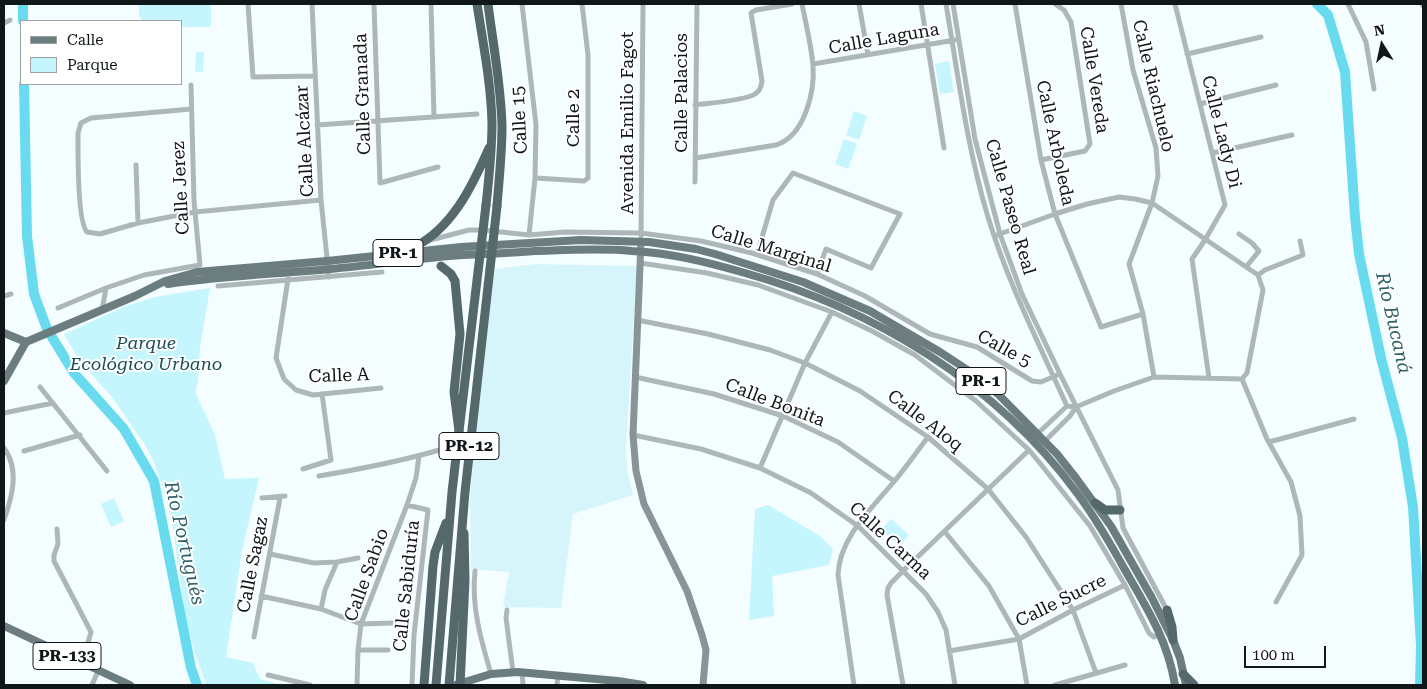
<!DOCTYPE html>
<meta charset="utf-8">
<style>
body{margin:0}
#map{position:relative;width:1427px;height:689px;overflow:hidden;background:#f4fdff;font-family:"Roboto Serif",serif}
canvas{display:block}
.frame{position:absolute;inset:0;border:5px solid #0f1718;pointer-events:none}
.legend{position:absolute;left:20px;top:20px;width:162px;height:65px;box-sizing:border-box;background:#fff;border:1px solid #9fa2a3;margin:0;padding:6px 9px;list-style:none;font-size:15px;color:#0f1718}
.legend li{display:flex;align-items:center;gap:10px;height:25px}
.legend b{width:25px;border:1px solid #9fa2a3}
.north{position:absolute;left:1357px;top:20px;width:50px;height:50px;-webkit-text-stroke:4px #fff;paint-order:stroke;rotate:350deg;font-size:14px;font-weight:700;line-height:20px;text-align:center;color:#0f1718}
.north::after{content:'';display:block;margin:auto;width:18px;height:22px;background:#0f1718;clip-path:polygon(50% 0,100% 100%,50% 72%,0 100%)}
.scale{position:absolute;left:1244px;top:646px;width:82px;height:22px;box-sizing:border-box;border:2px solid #0f1718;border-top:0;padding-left:6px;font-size:15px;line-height:18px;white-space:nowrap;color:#0f1718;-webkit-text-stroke:4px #fff;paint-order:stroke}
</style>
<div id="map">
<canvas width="1427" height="689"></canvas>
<div class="frame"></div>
<ul class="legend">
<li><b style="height:6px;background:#6c7d80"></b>Calle</li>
<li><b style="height:14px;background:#c5f6fe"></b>Parque</li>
</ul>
<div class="north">N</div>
<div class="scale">100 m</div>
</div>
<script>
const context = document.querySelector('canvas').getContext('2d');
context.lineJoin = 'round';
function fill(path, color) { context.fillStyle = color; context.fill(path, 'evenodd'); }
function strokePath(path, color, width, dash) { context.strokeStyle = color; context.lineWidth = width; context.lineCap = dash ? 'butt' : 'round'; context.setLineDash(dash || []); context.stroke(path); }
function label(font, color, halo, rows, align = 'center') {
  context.font = font + ' "Roboto Serif",serif'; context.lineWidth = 4; context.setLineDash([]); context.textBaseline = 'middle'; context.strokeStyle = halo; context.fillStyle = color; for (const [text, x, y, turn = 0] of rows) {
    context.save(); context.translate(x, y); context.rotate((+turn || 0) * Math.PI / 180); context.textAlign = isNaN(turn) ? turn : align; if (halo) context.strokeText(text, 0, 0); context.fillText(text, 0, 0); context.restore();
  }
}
fill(new Path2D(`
 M535,264L637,266L626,447L627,469L633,495L573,514L561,608L503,607L509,572L471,569L470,498L475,437L495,269Z`), '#d5f5fb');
fill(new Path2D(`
 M139,4H211V27H181V21H143L139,16Z
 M196,52H204L203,72H195Z
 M949,61L954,92L940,94L935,64Z
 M854,111L867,116L859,140L846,135Z
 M844,139L857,144L848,169L835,164Z
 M210,288L200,347L198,382L195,392L215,435L225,479L259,478L242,551L226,657L253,663L260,679L281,685H206L193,647L186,622L172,521L164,491L153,460L145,445L112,397L79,360L64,334L126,306L155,297Z
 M114,498L124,521L111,527L101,504Z
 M768,505L820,536L833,549L829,565L772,576L774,616L749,620L755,509Z
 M891,519L909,535L900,546L881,530Z`), '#c5f6fe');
strokePath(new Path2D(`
 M23,4V21
 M1317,4L1328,15L1345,72L1355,217L1359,254L1381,358L1402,438L1413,507L1421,646L1420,685
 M24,84L27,236L34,294L47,329L74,373L124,429L154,481L191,668L197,685`), '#68dcee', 10);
strokePath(new Path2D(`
 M248,4L253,77L315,76
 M312,4L321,200L329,277
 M374,4L380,183L438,167
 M431,4L434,117
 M522,4L536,125L535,178L529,235
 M859,4L868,55
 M921,4L944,148
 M946,4C958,75 967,148 988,217C1008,283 1039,344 1067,406
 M953,4L975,139L1000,234L1022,294L1060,374L1118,490L1123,528L1167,610
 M1015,4L1041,160L1055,214L1101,327L1143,314
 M1121,4L1133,70L1156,148L1158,176L1152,203L1129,264L1143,314L1154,377
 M1175,4L1225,205L1205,240L1192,259L1209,378
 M1348,4L1366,42L1374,89
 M1422,4L1423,6
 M4,23L10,20
 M1187,54L1261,37
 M813,64L955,40
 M1200,104L1276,85
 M695,105C709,103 744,101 755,94C760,91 761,87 762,81L751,13L756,10L792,4
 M191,109L91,118L81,123L78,133C78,151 77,222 87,232L100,234L138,223L195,212L321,200
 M317,125L477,114
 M1212,153L1292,135
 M696,158L776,145C805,136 815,91 813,65C811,45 806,24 802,4
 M1041,160L1085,151L1090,144L1071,22L1064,10L1055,4
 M136,165L138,223
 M535,178L584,181L588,178V55L582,4
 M695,182L697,4
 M1239,234L1252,243L1259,251L1246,267
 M997,235L1055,214L1087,204L1119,197L1135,199L1152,203L1258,275L1263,290L1247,373L1242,379
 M641,236L643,4
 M383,248L423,242L469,230H483L529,235L565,232L641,233L701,241L752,253L817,274L865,296L930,334L977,347L1032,381L1041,382L1060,374
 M640,263L707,273L758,285L832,312L872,331L915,355L976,401L1029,450L1039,462L1090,526L1125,585L1149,633L1154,637L1161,634
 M817,274L826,249L871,268L900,214L793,173L773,200L760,244L820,263
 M1258,275L1265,270L1303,255L1300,241
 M288,279L276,358L284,379L296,390L313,395L381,388
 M218,286L382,272
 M4,296L11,294
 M58,308L106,288L144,275L200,265L194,201L191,85
 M102,310L106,288
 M637,320L708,334L770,350L805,363L860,391L928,437L988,489L1026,537L1073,610L1096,673
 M635,377L714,394L783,416L838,442L894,481
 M1242,379L1267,439L1291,482L1300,516L1302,555L1276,602
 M40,387L107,471
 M4,413L53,403
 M633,435L701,449L760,468L811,493L858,526L926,594L938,612L946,630L955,685
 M1035,436L1067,406L1076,407L1114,391L1154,377L1242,379
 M1269,442L1354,419
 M1043,443L1070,416L1076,407
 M4,448C20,470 12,497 4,520
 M24,451L80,435
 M760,468L805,363L832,312
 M303,469L331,460L322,394
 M319,476C361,469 402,461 443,449
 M262,498L285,496
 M407,505L428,510L414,635L412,685
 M57,529L58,544L54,555V561L91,632L82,663
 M945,532L989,586L1019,639L1027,685
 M270,554L314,563L337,562L358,558
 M475,571C471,606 481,640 491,674
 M261,596L321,609L361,624L393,623
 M321,609L325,590L337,562
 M507,610L506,618L513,672
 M254,637L280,498
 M358,650H388
 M949,651L1019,639L1073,610L1125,585
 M522,672L523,685
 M268,675L310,685
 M92,685L98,671
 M357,685L358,650L361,624L407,505L416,478L419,456
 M557,685L558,675
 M854,685L838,575C839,539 870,510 892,484C905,469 916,453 928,437
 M903,685L887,595L888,588L891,583L904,570L1029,450
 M1055,685L1125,665`), '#adb7b8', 5);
strokePath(new Path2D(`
 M641,242L633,435L636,471L644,504L687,591L702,635L706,650L703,685`), '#879598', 7);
strokePath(new Path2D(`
 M168,284C222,276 276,274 330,269C375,265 419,258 463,255C487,254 511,253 535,251C568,250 600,248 632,251C671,253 707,262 745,273C874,309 996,383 1077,493C1095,517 1110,543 1125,570C1147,608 1168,641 1175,685
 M4,333L26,342
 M4,381L26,342L135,296L165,281L197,272L327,261L461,247L581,240L649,242L696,249L715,254L803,282L870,311L940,352L966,369L998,394L1057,454L1076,478L1111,526L1152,598L1173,640L1180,658L1186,685
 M4,626L130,685
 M455,685L491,674L518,672L618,681L643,685`), '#6c7d80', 8);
strokePath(new Path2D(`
 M477,4C483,43 491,83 492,123C492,150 489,178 486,205
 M488,4C493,44 501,85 502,126C502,153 499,180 497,206
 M423,242C456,221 474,182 489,148
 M1095,503L1105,510H1120
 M1167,610L1172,627L1173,640
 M1183,674L1194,685
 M424,685L433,566L435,552L446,523
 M436,685L452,492L459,431L454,392L460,334L455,281L451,274L441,266
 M460,685L465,581L464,533`), '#55696c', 9);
strokePath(new Path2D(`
 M459,431L486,205
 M449,685L465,492L497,206`), '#55696c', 9);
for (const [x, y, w] of [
 [398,253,50],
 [981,381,50],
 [469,446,60],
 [67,656,68]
]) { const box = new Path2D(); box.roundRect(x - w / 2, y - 13.5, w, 27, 4); context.fillStyle = '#fff'; context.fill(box); strokePath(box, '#0f1718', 1); }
label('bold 16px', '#0f1718', null, [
 ["PR-1",398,253],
 ["PR-1",981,381],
 ["PR-12",469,446],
 ["PR-133",67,656]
]);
label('18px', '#0f1718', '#fff', [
 ["Calle Laguna",884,39,-10],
 ["Calle Vereda",1094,80,81],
 ["Calle Riachuelo",1153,86,77],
 ["Calle Palacios",682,93,-90],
 ["Calle Granada",363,94,-92],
 ["Calle 2",574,118,-90],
 ["Calle 15",520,120,-93],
 ["Avenida Emilio Fagot",628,123,-90],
 ["Calle Lady Di",1221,132,76],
 ["Calle Alcázar",305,141,-93],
 ["Calle Arboleda",1055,143,78],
 ["Calle Jerez",181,188,-93],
 ["Calle Paseo Real",1010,207,74],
 ["Calle Marginal",771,249,17],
 ["Calle 5",1004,349,29],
 ["Calle A",339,376,-2],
 ["Calle Bonita",775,403,21],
 ["Calle Aloq",925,421,37],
 ["Calle Carma",890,541,43],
 ["Calle Sagaz",253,565,-79],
 ["Calle Sabio",367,575,-70],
 ["Calle Sabiduría",407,586,-84],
 ["Calle Sucre",1061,601,-26]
]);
label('italic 18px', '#1a4d55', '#fff', [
 ["Parque",146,344],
 ["Ecológico Urbano",146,365]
]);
label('italic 19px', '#2e6068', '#fff', [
 ["Río Bucaná",1393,323,77],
 ["Río Portugués",184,543,77]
]);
</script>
